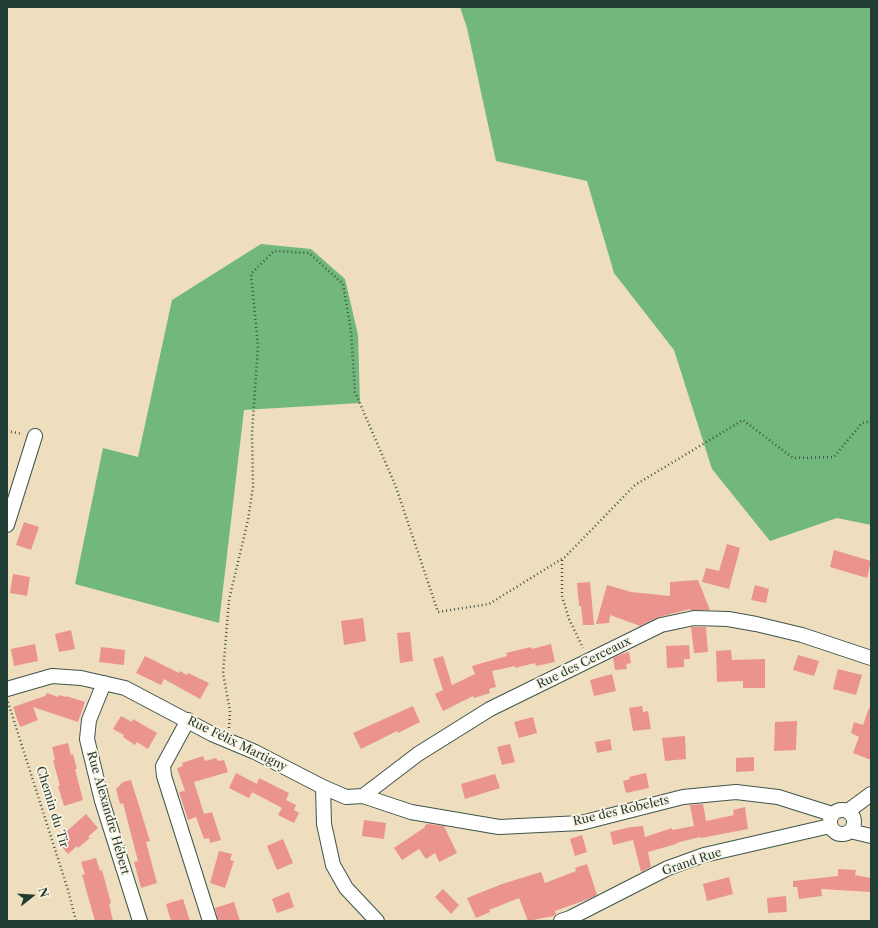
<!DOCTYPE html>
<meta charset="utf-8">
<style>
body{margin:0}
#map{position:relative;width:878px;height:928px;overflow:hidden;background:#eedebd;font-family:"Libre Caslon Text",serif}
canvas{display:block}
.frame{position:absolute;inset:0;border:8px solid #1f3d34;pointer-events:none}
.north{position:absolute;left:12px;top:876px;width:40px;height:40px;-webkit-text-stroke:3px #fcf5e5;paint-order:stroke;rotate:73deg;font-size:11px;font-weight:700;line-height:16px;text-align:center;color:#1f3d34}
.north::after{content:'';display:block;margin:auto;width:14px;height:18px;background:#1f3d34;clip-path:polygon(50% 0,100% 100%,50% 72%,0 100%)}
</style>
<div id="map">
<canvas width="878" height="928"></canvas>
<div class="frame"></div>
<div class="north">N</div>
</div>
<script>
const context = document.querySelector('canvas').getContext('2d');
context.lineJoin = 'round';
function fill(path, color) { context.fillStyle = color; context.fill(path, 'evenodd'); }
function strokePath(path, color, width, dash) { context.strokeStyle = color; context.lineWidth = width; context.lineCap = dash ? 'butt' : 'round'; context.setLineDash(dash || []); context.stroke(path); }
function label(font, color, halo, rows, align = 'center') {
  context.font = font + ' "Libre Caslon Text",serif'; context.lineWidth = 3.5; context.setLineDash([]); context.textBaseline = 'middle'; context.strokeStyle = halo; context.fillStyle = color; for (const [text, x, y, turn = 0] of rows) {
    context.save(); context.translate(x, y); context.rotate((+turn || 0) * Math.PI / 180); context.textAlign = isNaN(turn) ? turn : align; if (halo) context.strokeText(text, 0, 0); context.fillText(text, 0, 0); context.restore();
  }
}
fill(new Path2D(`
 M460,7H871V525L837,518L770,541L712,469L674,350L614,273L587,181L496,161L467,28Z
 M261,244L311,249L345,279L358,335L360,403L244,410L219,623L75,584L103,448L138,457L172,300Z`), '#72b77b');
fill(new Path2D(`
 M24,522L39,527L31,550L16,545Z
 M727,544L740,548L729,589L702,582L706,568L719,571Z
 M834,550L871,561L867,578L830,567Z
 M13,574L30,577L27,596L10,593Z
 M698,580L710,610H690V609L659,617L640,626L610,615L609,623L596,624L607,585L631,592L670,596V582Z
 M590,582L594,625H583L581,606H579L577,583Z
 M755,585L769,589L766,603L751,600Z
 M363,618L366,641L344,645L341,621Z
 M691,627H706L708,652L694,653Z
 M71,630L75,649L59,652L55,634Z
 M410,632L413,661L400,663L397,633Z
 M35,644L38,661L14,666L11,649Z
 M551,644L555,662L536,666L535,663L515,668V666L492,671L496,687L489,689L490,693L474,698L473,696L443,711L435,694L443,690L433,659L443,656L452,685L475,674L472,666L507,656L506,653L531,647L532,649Z
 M689,645L690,659H684V667L667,668L666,646Z
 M101,647L125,650L124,665L99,662Z
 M731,650L732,660L765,659V688H743V681L717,682L716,651Z
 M629,652L631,663L626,664L627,669L615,670L613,658L622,654Z
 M798,655L819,661L814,676L793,670Z
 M145,656L179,673L180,671L187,675L188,673L209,683L200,699L164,679L161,685L136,673Z
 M838,669L862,675L856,695L833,689Z
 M612,674L616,691L594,696L590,680Z
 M47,693L58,697L59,695L66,697V696L85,702L78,722L33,707L38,720L20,727L13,707L45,696Z
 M413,706L420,722L398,733L397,731L361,749L353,733Z
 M642,706L643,712L648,711L651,729L633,731L629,708Z
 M869,708H871V760L853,753L859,737L851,733L854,722L863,725Z
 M121,716L132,722L133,719L157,733L148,749L137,742L135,745L123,737L124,735L113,729Z
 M533,717L537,733L519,738L514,722Z
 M797,721L796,750L774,751L775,722Z
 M685,736L686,759L665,761L662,738Z
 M610,739L612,750L597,753L595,742Z
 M68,743L71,755L73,754L77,769H75L83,800L64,806L58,786H60L53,760H55L52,747Z
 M510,744L515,762L502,765L497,747Z
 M203,756L205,761L216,758L218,761L224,760L228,772L194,782L204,814L212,812L221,840L210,843L209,838L204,839L196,817L188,820L179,792L185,791L177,768L183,766L182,763Z
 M754,757V771L736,772V758Z
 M236,773L257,784L259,778L289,793L286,800L296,805L294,810L299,813L294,823L278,815L282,808L252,792L255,788L249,798L229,788Z
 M646,773L649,788L626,793L623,781L630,779L629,777Z
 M495,774L500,788L465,799L461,784Z
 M131,780L150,841L146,842L157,883L141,888L134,862L138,861L123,803L120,804L116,789L123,782Z
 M703,804L706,821L734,815L733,810L745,807L748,829L701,838L700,837L676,843V844L648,852L651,867L641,872L633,840L613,845L610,832L631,827L643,826L645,837L672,828V830L694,826L690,805Z
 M86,814L98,828L88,837L90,838L78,848L77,846L68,854L58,842L67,834L66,832Z
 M364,820L386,823L384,839L362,836Z
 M428,824L444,826L457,853L439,862L435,853L426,859L419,849L402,860L394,848L425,827V825Z
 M582,835L587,852L575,856L570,839Z
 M283,839L293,863L277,870L267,846Z
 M219,851L232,854L230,860L234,861L225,888L210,883Z
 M96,858L100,871L102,870L111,903L109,904L113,921H95L82,875L85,874L81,862Z
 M587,864L597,895L586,900L555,911L556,914L554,916L528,921L519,898L489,910L490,912L476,918L467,898L502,884L541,872L545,883L576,871L575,868Z
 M838,869L856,870L855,875L871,878V892L821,889L822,896L799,899L797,887H793V881L838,876Z
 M729,877L733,894L707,901L703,884Z
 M443,889L459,905L451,914L435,897Z
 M289,892L294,907L277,913L272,899Z
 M786,896L787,912L768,913L767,898Z
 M183,899L190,921H171L166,904Z
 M234,902L240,921H218L215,908Z`), '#eb938f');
const minor = new Path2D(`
 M7,525L35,436
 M104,683L89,720L87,739L102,801L140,921
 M7,689L52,676L81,678L125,688L212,734L255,752L323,787L346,797L363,796L418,754L490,709L661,625L694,618L728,619L756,624L802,635L871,658
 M188,720L163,766L164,776L210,921
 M323,787L324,824L333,865L346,888L377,921
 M363,796L411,812L499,827L581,823L683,797L736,792L778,797L832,814
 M830 822a12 12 0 1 1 24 0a12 12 0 1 1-24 0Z
 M848,811L871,794
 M850,831L871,836
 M561,921L570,918L668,868L704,855L830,826`);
strokePath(minor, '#3e5549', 16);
strokePath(new Path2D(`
 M7,431L22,434
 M562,560V596L569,619L583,648
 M8,702L68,890L76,921
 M229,728L230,711L223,673L229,600L248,520L253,487L252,433L258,346L251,274L274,251L309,253L343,284L351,331L355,392L396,487L438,612L489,604L565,557L635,485L743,420L793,458L834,457L862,423L871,421`), '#3e5549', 2.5, [1, 3]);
strokePath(minor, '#fff', 14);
label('12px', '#1f3d34', '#fcf5e5', [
 ["Rue des Cerceaux",584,663,-26],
 ["Rue Félix Martigny",237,744,26],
 ["Chemin du Tir",52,807,73],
 ["Rue des Robelets",621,811,-13],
 ["Rue Alexandre Hébert",108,813,74],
 ["Grand Rue",692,862,-19]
]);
</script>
